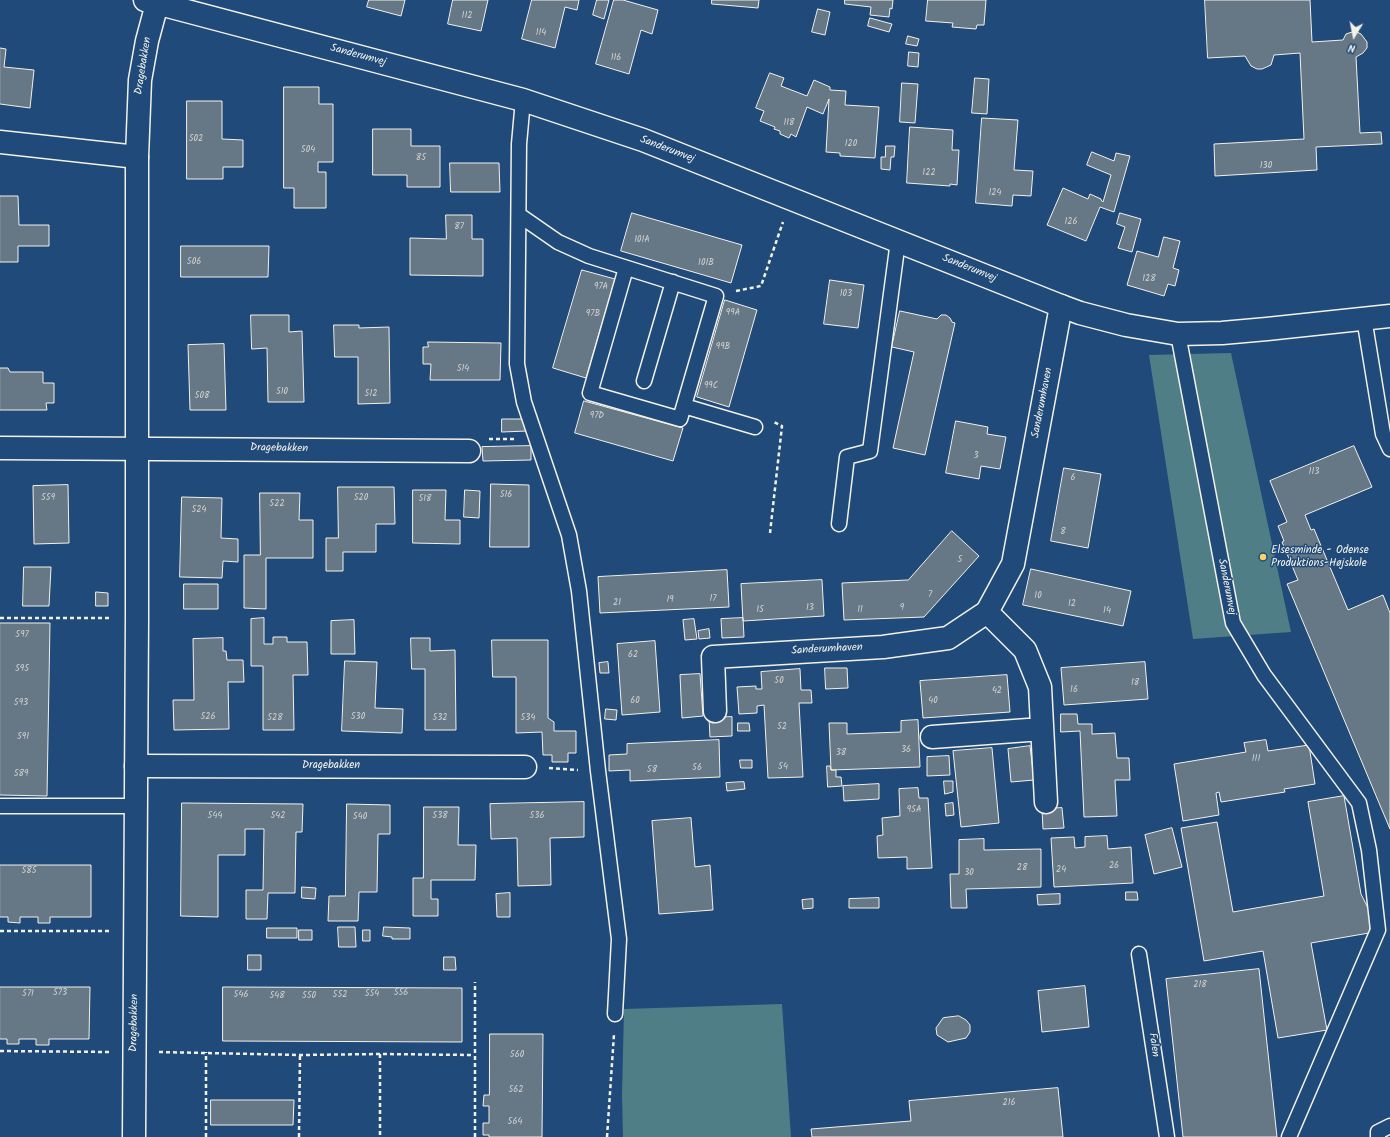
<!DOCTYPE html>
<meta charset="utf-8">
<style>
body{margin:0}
#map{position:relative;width:1390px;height:1137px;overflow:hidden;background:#1f4a7a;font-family:Kalam,sans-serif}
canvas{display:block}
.north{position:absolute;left:1334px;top:16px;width:40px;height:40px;-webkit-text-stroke:3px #1f4a7a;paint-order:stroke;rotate:190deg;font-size:11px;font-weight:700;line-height:16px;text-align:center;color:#f4f1e8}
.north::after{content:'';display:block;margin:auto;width:14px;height:18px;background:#f4f1e8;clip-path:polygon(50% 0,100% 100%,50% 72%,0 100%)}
</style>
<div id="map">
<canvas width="1390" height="1137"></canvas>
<div class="north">N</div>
</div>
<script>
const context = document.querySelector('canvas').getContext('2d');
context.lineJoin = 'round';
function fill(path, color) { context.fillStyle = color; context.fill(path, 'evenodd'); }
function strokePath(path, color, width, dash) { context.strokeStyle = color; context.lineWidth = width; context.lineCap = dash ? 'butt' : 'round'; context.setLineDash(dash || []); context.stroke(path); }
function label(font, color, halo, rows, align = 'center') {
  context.font = font + ' Kalam,sans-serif'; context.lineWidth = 3; context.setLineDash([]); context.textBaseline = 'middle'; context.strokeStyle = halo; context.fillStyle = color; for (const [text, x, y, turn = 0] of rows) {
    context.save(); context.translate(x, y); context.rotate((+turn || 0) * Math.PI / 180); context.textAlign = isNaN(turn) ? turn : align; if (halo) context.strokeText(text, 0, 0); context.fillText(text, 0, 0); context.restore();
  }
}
fill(new Path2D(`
 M1231,353L1291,632L1193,639L1149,355Z
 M782,1004L791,1137H623L622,1095L624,1009Z`), '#4f7e87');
const building = new Path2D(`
 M369,0H405L401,16L367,7Z
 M453,0H488L481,31L448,24Z
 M532,0H579L577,10L565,7L555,48L522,39Z
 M597,0H609L604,19L593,15Z
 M614,0H623L658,10L652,34L641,30L629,74L596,64Z
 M712,0H759L758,8L712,4Z
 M845,0H893L892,9L890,8L889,17L870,15L871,7L845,4Z
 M928,0H986L984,25H977L976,29L952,27L953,23L926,21Z
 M1205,0H1310L1312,42L1343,40L1346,34L1355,31L1361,34L1367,42V48L1363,53L1356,57L1360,133L1381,132L1382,144L1316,147L1317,170L1215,176L1214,144L1304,139L1300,53L1274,55L1271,65L1262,69H1257L1251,66L1245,56L1208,58Z
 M818,9L830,12L825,35L812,32Z
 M870,18L892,24L889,32L868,26Z
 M908,36L919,39L917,46L906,44Z
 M0,48L6,49L4,67L34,70L30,108L0,104Z
 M909,52L919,53L918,67L908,66Z
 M770,73L784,78L781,86L807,96L814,80L830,87V90L846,91L845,105L879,107L875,158L840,156V153L826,152L829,99L823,114L807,107L796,137L791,134L789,138L780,134V131L774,129L775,127L760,121L764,111L756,108Z
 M975,78L989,79L987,114L972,113Z
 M902,83L918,84L915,123L900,122Z
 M284,87H319V104H333V162H318V172H326V208H294V188H284Z
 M187,101H222V139L243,140V167H223V179H187Z
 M982,118L1018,120L1014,170L1033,171L1031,196L1013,195L1012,206L976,203Z
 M910,127L953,130L952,150H959L957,185L950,184V186L907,183Z
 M373,129H411V146H440V187H407V175H373Z
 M886,146H895L894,157H891L890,170L881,169V157H885Z
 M1092,152L1114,161L1116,153L1130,156L1114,212L1100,207L1086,241L1047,225L1063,188L1088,199L1090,194L1101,199V200L1103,202L1111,175L1087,165Z
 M450,163H499L500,192H451Z
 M0,196H18L19,225H49V246H18V262H0Z
 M632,213L742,245L731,283L621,251Z
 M1120,213L1141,219L1132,252L1118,248L1125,227L1117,224Z
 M446,215H472V239H483V276L410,275V238L446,239Z
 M1164,237L1180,241L1173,268L1179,270L1175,286L1168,284L1164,296L1127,285L1137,251L1158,257Z
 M181,246H269L268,277H181Z
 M582,270L615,279L586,378L553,368Z
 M830,280L864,285L858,328L824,324Z
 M725,300L757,310L729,407L697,397Z
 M900,311L937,319L941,315H946L950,318L952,322L955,323L925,455L893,448L914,352L892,347Z
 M251,315H289V332L302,331L304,402H268L267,348L252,349Z
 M334,325H359V328L389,327L390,403L358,404V357H335Z
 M428,342L501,343L500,380H430L431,364H423V347H428Z
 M224,344L226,410H190L188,345Z
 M0,368H8L10,372H43V383H54V403H46L47,410H0Z
 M584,401L683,428L673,461L575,433Z
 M502,419H527V431L502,432Z
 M956,421L988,427L987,434L1006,437L1000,469L981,466L979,479L946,473Z
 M531,446V460L483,461L482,447Z
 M1354,446L1372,487L1305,515L1311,530L1314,529L1348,610L1383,595L1390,613V829L1287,584L1298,580L1282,542L1284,541L1278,526L1287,522L1270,481Z
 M1064,468L1101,474L1088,548L1051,541Z
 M491,484L529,485V547H490Z
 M68,485L69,543L34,544L33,486Z
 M338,487H394L395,524H376V552H343V571H326V538H338Z
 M413,490H446L445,520H460V544L413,543Z
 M465,490L480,491L479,518L464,517Z
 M260,493H300L299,520H313V558H266V609L244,608V555H260Z
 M182,497L222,498L221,538L238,539V562L223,561L222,578L180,577Z
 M952,531L979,556L924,617L844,620L842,583L908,580Z
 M24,567H51L49,606H23Z
 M1031,569L1131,591L1123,626L1023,605Z
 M727,570L729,607L600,613L598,577Z
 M822,580L824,616L743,621L741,584Z
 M184,584H218V609H184Z
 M96,592L108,593V606H96Z
 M264,618V644H273V637H287V642H307L308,675H293L294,730H263V666H251V619Z
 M743,618L744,637L722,638L721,619Z
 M694,619L697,639L685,640L683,620Z
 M354,620L355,654H331V621Z
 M0,623H50L47,796L0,795Z
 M709,629L710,638L699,639L698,631Z
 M223,638V651H226L227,660H243L244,682H228L229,729L174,730L173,700H194L193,639Z
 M411,638H430V651L455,650L456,730H425V669H412Z
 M492,640H548V718L554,722V731H576V753H568V762H552V755H543L542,732L516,733V677H493Z
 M655,641L660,712L622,715L617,644Z
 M345,661L377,662L375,708L403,709L402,733L342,731Z
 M608,662L609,673H600L599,663Z
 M1145,662L1148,699L1064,705L1061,668Z
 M825,668H847L848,688L826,689Z
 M800,669L801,690H811L812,703H799L803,777L768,778L764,705L757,706V713L739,714L737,687L756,686V689H762L761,672Z
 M700,674L703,716L682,718L680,675Z
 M1007,675L1010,712L923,718L920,681Z
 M606,709L617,710L616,720L605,719Z
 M1061,714H1077L1078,724H1092V734L1115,733L1117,758H1129L1130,780H1115L1117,816L1084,817L1080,731L1061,732Z
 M732,717V736L710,737L709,718Z
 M918,720L920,767L831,770L829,723H847V734L901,732V721Z
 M738,723H749L750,731H738Z
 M719,740L720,777L630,781V770L609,771V755L627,754V744Z
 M1266,740L1268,751L1309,745L1315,784L1284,789L1285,792L1221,802L1219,792L1216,793L1219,815L1183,821L1174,764L1246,752L1244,743Z
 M1030,746L1034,780L1011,782L1008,749Z
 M992,748L999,823L961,827L953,751Z
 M949,756L950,775L927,776V757Z
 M740,760H752V768H741Z
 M827,766H830L831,770H836V777H841L842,786L828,787Z
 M944,781H953V792L945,794Z
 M744,782L745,789L727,791L726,783Z
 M879,784V799L844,801L843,786Z
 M918,788L919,798H928L932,868L907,869V857L878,858L877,836L883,835L882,818L900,816L899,789Z
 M1344,796L1361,894L1372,916L1369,933L1311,943L1327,1030L1278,1038L1263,951L1204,961L1181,828L1217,822L1233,912L1324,896L1308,802Z
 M584,802V837L550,838L551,885L518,886L517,838L491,839L490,804Z
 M182,803L303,804L302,832H296L295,893H268L267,919H246V890H263L264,829H245V855H218V917L181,916Z
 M953,803L954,815L946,816L945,804Z
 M347,804L390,805V834H378L377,892H359L358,921H328L329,896H345Z
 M424,807H459L458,845H476L475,880H431V899H438V916H413V878H423Z
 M1062,808L1064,828L1043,829L1042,809Z
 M691,818L695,867L710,865L713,910L659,914L652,821Z
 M1172,828L1182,867L1154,874L1145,835Z
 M1107,836L1108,849L1131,847L1133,883L1054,887L1051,838L1074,837L1075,848L1085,847V837Z
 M984,839V850L1041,849V887L966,889L967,908H951L950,874H959V840Z
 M0,865H91V917H50V923H38V917H20V923L8,922V917H0Z
 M302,887L316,888L315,899L302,898Z
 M1126,892H1137L1138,900H1126Z
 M510,893V917H497L496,894Z
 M1060,894V904L1038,905L1037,895Z
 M879,898V908H849V899Z
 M813,899V908L803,909L802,900Z
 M338,927H355L356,947H339Z
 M384,927L410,928V939H392V937L383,936Z
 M267,928H297V938H267Z
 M299,930H312V940H299Z
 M363,930H370V941H363Z
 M248,955H261V970H248Z
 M444,957H455L456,970H444Z
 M1259,969L1277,1137H1183L1166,979Z
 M1085,986L1089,1027L1042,1032L1038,991Z
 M0,987H90L89,1039H49V1045H36V1039H19V1044H7V1039H0Z
 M223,987L462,988V1042L223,1041Z
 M959,1016L966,1020L970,1025V1032L966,1038L948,1042L937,1035L936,1028L943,1018Z
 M490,1034H543L542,1137H489V1135H483V1123H489V1106H483L484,1095H489Z
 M1058,1088L1063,1137H812L811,1129L911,1121L909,1101Z
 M211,1100H294L293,1125H211Z`);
fill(building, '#667786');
strokePath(building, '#f4f1e8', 1);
const service = new Path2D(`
 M523,100L519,144L517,364L524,402L569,535L579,591L598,771L619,939L615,1014
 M519,215L558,242L589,256L716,296L680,419L590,393L626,268
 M1364,318L1383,434L1390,449
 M1178,334L1233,623L1264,675L1359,803L1369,850L1378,930L1289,1137
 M644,381L673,282
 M684,406L755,427
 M839,524L847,457L870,451L898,241
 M0,806H136
 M1139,954L1167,1137
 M1378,1137V1132L1390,1126`);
const minor = new Path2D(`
 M0,142L137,157
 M0,448L469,451
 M987,612L1025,650L1040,687L1046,802
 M715,711L713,657L883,647L948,638L987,612L1013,564L1061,306
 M932,737L1042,729
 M136,766L525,767`);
const tertiary = new Path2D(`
 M145,0L523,100L643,140L1061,306L1080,313L1126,325L1178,334L1222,333L1267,329L1390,316
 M134,1137L137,618V157L140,80L147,41L158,0`);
strokePath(service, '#f4f1e8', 17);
strokePath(minor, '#f4f1e8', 25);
strokePath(tertiary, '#f4f1e8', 25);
strokePath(new Path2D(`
 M736,291L761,286L783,222
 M489,439H514
 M770,533L782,426L774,422
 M0,618H112
 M549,768L578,770
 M0,931H111
 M0,1051L110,1052
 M159,1052L300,1055L380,1054L474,1055
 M380,1054V1137
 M206,1137V1052
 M299,1137L300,1055
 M475,1137V982
 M607,1137L614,1034`), '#f4f1e8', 2.5, [4, 3]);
strokePath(service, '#1f4a7a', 14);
strokePath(minor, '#1f4a7a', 22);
strokePath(tertiary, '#1f4a7a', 22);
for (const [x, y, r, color] of [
 [1263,557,4,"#ffd166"]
]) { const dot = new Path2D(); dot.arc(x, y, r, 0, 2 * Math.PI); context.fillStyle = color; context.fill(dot); strokePath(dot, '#1f4a7a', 1.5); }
label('9px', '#d0d2d0', null, [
 ["112",467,16],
 ["114",541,33],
 ["116",616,58],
 ["118",789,123],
 ["502",196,139],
 ["120",851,144],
 ["504",308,150],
 ["85",421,158],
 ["130",1266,166],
 ["122",929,173],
 ["124",995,193],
 ["126",1071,222],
 ["87",459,227],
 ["101A",642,240],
 ["506",194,262],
 ["101B",706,263],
 ["128",1149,279],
 ["97A",601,287],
 ["103",846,294],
 ["99A",733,313],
 ["97B",593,314],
 ["99B",723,347],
 ["514",463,369],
 ["99C",711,386],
 ["510",282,392],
 ["512",371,394],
 ["508",202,396],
 ["97D",597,416],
 ["3",976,456],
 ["113",1314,472],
 ["6",1073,478],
 ["516",506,495],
 ["559",48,498],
 ["520",361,498],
 ["518",425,499],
 ["522",277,504],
 ["524",199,510],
 ["8",1063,532],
 ["5",960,560],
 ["7",930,595],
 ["10",1038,596],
 ["17",713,599],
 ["19",670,600],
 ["21",617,603],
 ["12",1072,604],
 ["13",810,608],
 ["9",902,608],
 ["15",760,610],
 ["11",860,610],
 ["14",1107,611],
 ["597",22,635],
 ["62",633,655],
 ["595",22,669],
 ["50",779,681],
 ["18",1135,683],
 ["16",1074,690],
 ["42",997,691],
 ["60",635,701],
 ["40",933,701],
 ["593",21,703],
 ["526",208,717],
 ["530",358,717],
 ["528",275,718],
 ["532",440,718],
 ["534",528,718],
 ["52",782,727],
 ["591",23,737],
 ["36",906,750],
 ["38",841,753],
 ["111",1256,759],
 ["54",783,767],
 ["56",697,768],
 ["58",652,770],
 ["589",21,774],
 ["95A",914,810],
 ["544",215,816],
 ["542",278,816],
 ["538",440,816],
 ["536",537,816],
 ["540",360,817],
 ["26",1114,866],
 ["28",1022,868],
 ["24",1061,870],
 ["585",29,871],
 ["30",969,873],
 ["218",1200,985],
 ["573",60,993],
 ["556",401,993],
 ["571",28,994],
 ["554",372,994],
 ["546",241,995],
 ["552",340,995],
 ["548",277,996],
 ["550",309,996],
 ["560",517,1055],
 ["562",516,1090],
 ["216",1009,1103],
 ["564",515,1122]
]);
label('11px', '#f4f1e8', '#1f4a7a', [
 ["Sanderumvej",358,56,15],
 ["Dragebakken",144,66,-81],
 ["Sanderumvej",667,150,21],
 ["Sanderumvej",969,269,22],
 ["Sanderumhaven",1043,403,-79],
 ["Dragebakken",279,449,1],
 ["Sanderumvej",1226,587,79],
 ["Sanderumhaven",827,650,-3],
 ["Dragebakken",331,766],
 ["Dragebakken",135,1023,-89],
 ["Falen",1153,1045,82]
]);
label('11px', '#f4f1e8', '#1f4a7a', [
 ["Elsesminde - Odense",1271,551],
 ["Produktions-Højskole",1271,564]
], 'left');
</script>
